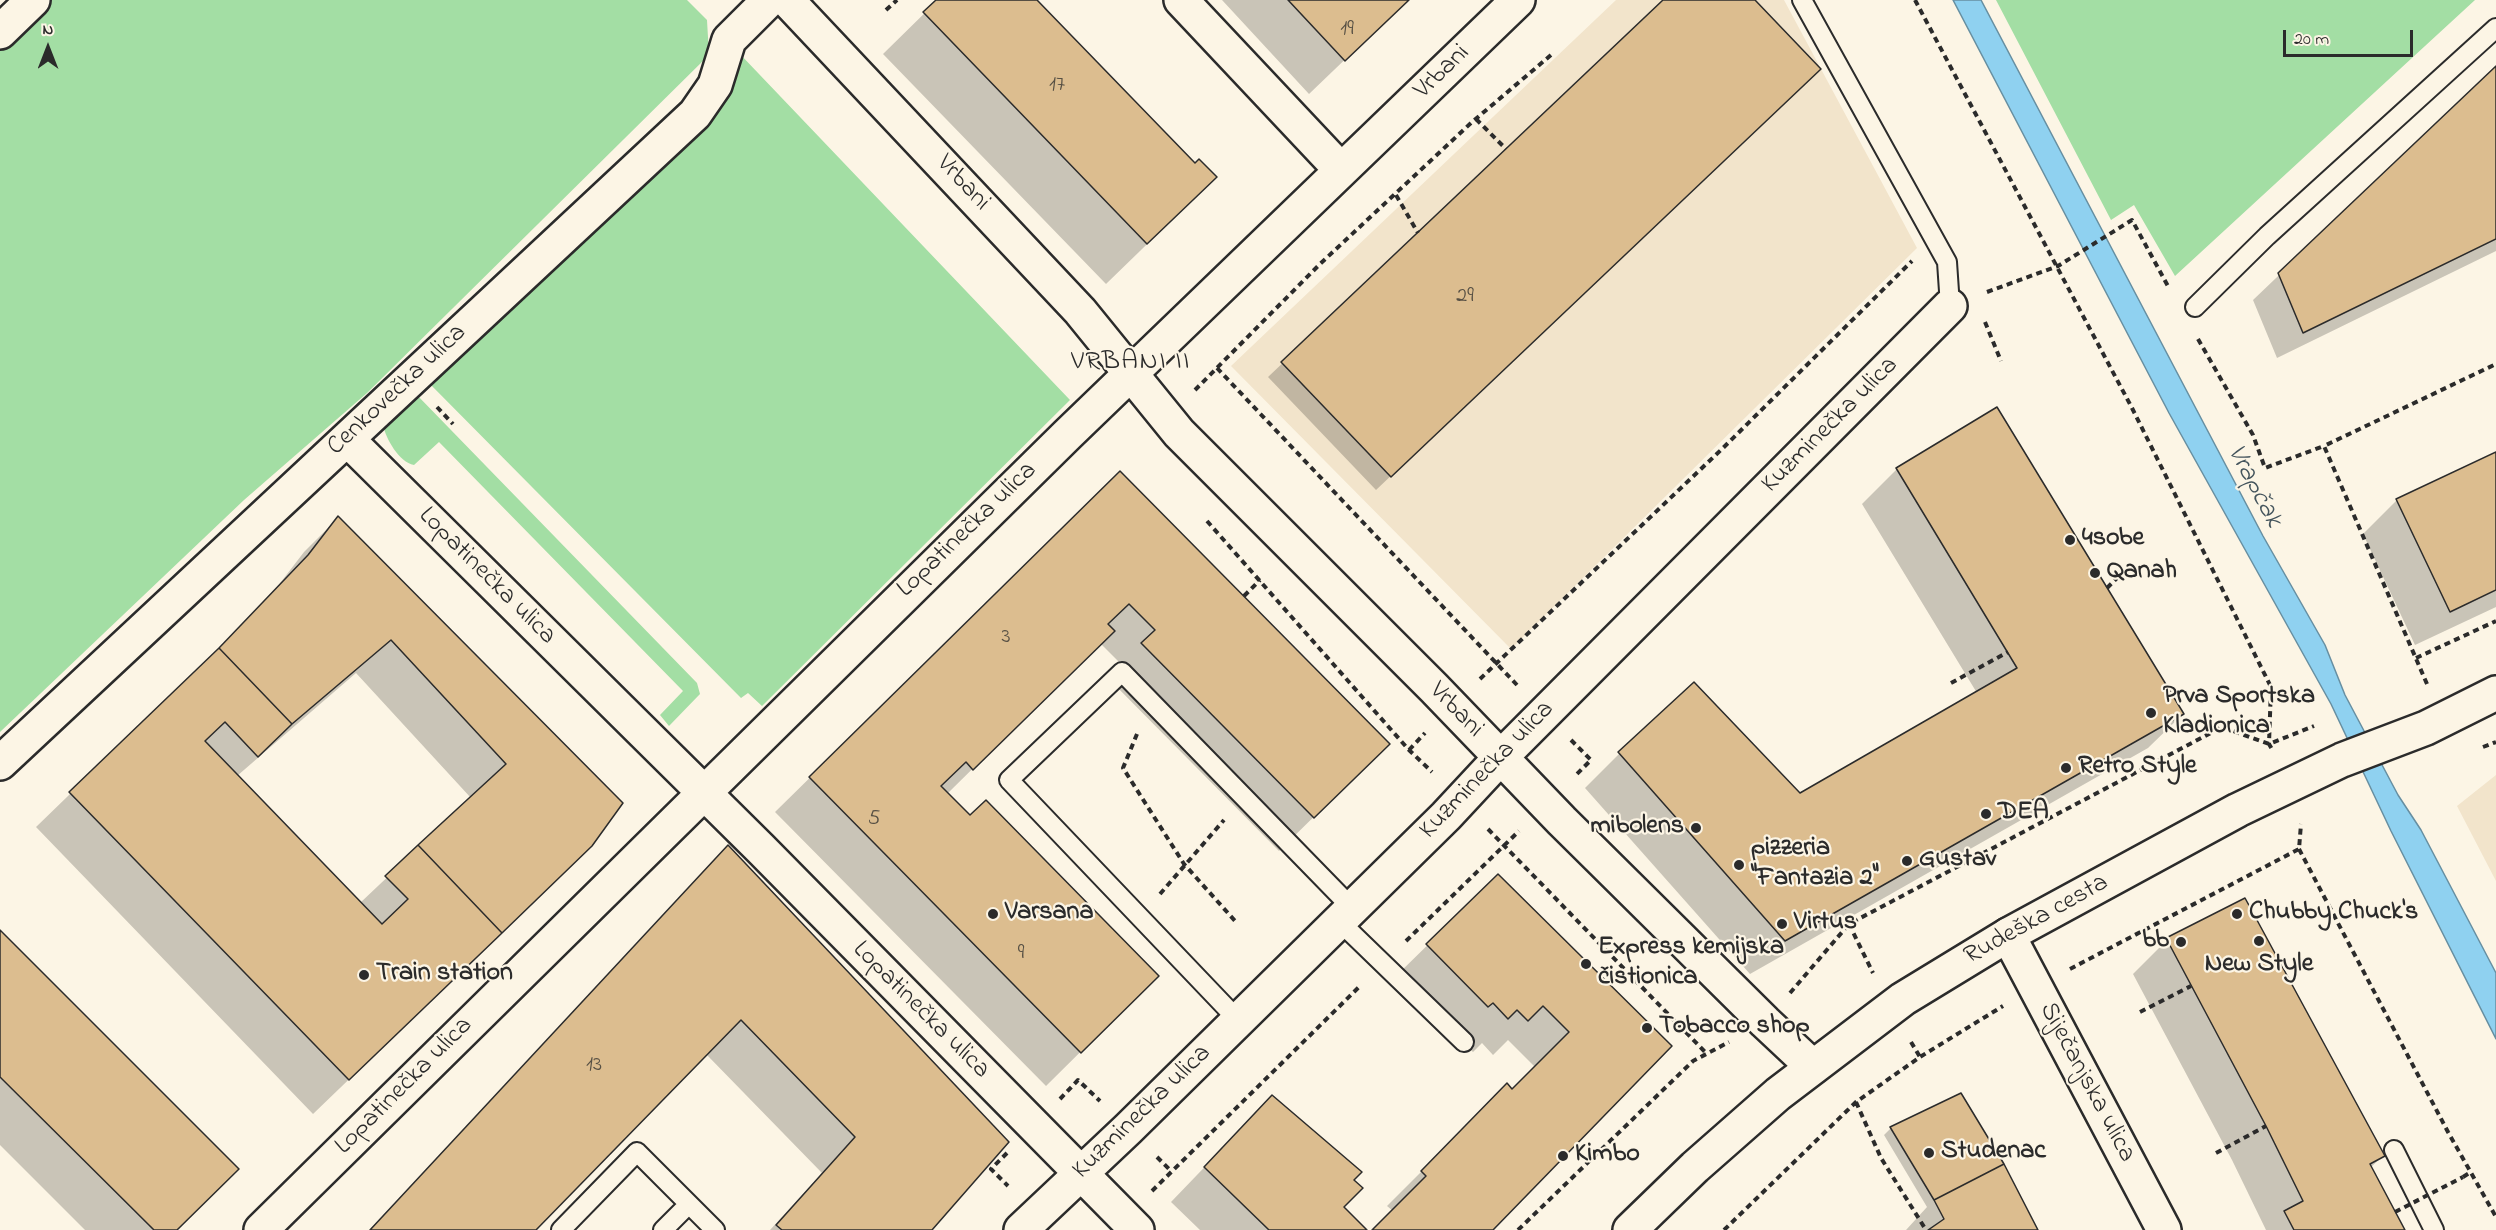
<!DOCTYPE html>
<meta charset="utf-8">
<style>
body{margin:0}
#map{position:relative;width:2496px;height:1230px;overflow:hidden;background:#fcf5e5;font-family:"Indie Flower",sans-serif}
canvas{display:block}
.north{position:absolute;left:18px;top:18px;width:60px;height:60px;-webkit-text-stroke:4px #fcf5e5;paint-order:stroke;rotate:0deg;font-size:16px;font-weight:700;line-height:24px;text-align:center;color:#2b2b2b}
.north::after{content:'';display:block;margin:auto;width:21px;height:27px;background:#2b2b2b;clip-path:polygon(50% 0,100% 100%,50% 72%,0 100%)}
.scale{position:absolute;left:2283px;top:30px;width:130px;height:27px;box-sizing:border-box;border:3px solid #2b2b2b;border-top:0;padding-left:8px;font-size:18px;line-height:21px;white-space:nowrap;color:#2b2b2b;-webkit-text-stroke:4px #fcf5e5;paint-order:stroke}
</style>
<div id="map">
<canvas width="2496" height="1230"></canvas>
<div class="north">N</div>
<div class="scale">20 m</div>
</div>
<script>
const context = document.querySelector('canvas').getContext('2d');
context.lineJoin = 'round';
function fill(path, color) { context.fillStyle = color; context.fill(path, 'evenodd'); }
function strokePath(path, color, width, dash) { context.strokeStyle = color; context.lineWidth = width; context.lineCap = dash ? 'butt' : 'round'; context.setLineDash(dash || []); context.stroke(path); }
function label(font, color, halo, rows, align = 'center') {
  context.font = font + ' "Indie Flower",sans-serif'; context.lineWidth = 4.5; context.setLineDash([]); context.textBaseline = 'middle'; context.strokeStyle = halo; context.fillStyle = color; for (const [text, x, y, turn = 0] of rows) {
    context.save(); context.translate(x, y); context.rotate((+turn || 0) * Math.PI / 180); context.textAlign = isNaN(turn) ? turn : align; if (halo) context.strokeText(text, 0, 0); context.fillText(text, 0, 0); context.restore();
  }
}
fill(new Path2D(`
 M1616,0H1784L1917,248L1511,649L1231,366Z
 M2496,775V881L2457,806Z`), '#f2e4cb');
fill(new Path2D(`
 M52,0H687L707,20L709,55L367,393L244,500L0,732V51Z
 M1996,0H2475L2175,276L2134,205L2111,220Z
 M738,52L1070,400L762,706L748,693L741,698L427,381Z
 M415,393L697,683L700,694L669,726L660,715L683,691L439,442L414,465C399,462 386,439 383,425Z`), '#a3dea4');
const water = new Path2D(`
 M1953,0H1981L2263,536L2325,645L2345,695L2398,795L2421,830L2496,973V1039L2391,831L2331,704L2169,413Z`);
fill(water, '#8fd1f0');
strokePath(water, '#678fa1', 1.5);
fill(new Path2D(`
 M938,0H1035L1174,218L1106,284L883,54Z
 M1222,0H1407L1309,94Z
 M1665,0H1753L1805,83L1376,490L1268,377Z
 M2496,68V251L2277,358L2253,300Z
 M1996,409L2183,714L2148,748L1750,974L1585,788L1619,754L1800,795L1977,693L1862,504L1897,469Z
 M2496,453V607L2415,645L2363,534L2397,500Z
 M1120,473L1388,744L1279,851L1108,678L1122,665L1100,643L947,794L970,817L1157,976L1046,1086L775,812Z
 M338,518L621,804L556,880L313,1114L36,827L200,668L274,591L304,552ZM356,673L471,798L360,903L237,776Z
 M728,847L931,1230H770L822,1173L706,1054L534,1230H369Z
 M1498,876L1670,1046L1491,1230H1374L1393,1211L1387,1206L1507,1086L1512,1091L1536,1068L1508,1040L1493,1055L1482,1043L1473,1052L1393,979Z
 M0,932L176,1230H85L0,1145Z
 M2167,940L2384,1155L2370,1168L2404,1230H2266L2232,1160L2133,974Z
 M1960,1095L2036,1230H1906L1927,1207L1884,1135L1891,1128Z
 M1272,1097L1352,1180L1342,1208L1365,1230H1200L1171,1202Z`), '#0003');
const building = new Path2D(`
 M936,0H1037L1195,163L1199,159L1217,177L1147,244L923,12Z
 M1288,0H1409L1345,61Z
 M1663,0H1755L1821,69L1391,477L1281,362Z
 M2496,66V239L2303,333L2278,273Z
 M1997,407L2184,714L1785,941L1618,752L1694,682L1800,793L2017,668L1896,468Z
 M2496,452V590L2450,612L2396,499Z
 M1120,471L1390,744L1314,818L1141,643L1155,630L1129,604L1108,624L1115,631L973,770L966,762L941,786L970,815L986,800L1159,976L1081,1053L809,777Z
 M338,516L623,803L592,846L502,933L418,845L506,764L391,640L292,724L219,648L308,555Z
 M219,648L292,724L258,757L225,722L205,741L382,924L408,899L385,876L418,845L502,933L349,1080L69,792Z
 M728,845L1009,1142L932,1230H782L776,1225L855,1137L741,1020L536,1230H370Z
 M1498,874L1672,1046L1493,1230H1372L1426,1176L1421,1171L1507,1083L1512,1089L1569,1032L1543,1006L1528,1021L1517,1010L1508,1019L1493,1003L1488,1007L1426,944Z
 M2245,898L2385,1156L2370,1164L2405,1230H2294L2284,1211L2303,1201L2266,1126L2166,938Z
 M0,930L239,1169L177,1230H154L0,1077Z
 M1961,1093L2004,1164L1934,1200L1890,1127Z
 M1272,1095L1362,1172L1354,1180L1363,1188L1344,1207L1367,1230H1269L1204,1167Z
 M2004,1164L2038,1230H1928L1944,1219L1934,1200Z`);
fill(building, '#dcbd8f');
strokePath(building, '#2b2b2b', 1.5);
const service = new Path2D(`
 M1802,0L1947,262L1950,306
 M2195,307L2267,236L2496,28
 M1338,920L1464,1042
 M1238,1020L1009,780L1122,672L1352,908
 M2394,1150L2434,1230
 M561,1230L637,1152L715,1230
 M663,1230L689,1204`);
const minor = new Path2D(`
 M787,0L1080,311L1179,433L1434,688L1562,821L1765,1022L1813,1067
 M1181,0L1341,170
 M0,32L33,0
 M347,439L761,849L1137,1230
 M0,763L695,114L715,85L729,40L769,0
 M2008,935L2164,1230
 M261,1230L1067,435L1518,0
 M1021,1230L1128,1129L1446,816L1500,758L1950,306`);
const tertiary = new Path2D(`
 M1630,1230L1695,1167L1778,1094L1903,999L2008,935L2238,810L2342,760L2426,728L2496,693`);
strokePath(service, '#2b2b2b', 22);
strokePath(minor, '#2b2b2b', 38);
strokePath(tertiary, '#2b2b2b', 38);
strokePath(new Path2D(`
 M1915,0L2132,408L2271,687L2269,744L2273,751
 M886,10L897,0
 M1476,119L1506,149
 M1396,195L1418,233
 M1987,292L2058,266L2132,220L2169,288
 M1985,322L2001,361
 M2198,339L2253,435L2265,468L2324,446
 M1217,368L1517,685
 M1195,390L1320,264L1471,123L1551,55
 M437,407L453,424
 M1207,521L1409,750L1432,772
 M2107,588L2118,577
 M1244,596L1260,580
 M2416,658L2496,621
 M1480,679L1723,448L1912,261
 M1951,683L2008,652
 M2427,684L2324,446L2496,364
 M1137,734L1123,768L1184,864L1236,922
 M1571,740L1591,760L1574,777
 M2483,747L2496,742
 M1409,750L1425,733
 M1488,829L1707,1054
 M2299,849L2448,1132L2496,1217
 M1160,894L1224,820
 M1849,924L1873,973
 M1406,941L1519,831
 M2070,969L2299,849L2301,824
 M1790,993L1849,924L2222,727L2269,744L2314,726
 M2140,1012L2191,986
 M1911,1042L1920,1057
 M1060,1099L1078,1080L1100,1101
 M1856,1102L1881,1158L1926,1230
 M1007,1153L991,1169L1008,1186
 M2216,1153L2266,1126
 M1157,1157L1171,1171
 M2463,1177L2471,1172
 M1152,1191L1360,986
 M1518,1230L1693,1061L1729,1042
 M1724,1230L1856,1102L1920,1057L2003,1006`), '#2b2b2b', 4, [6, 4.5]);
strokePath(service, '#fcf5e5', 18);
strokePath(minor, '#fcf5e5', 33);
strokePath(tertiary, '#fcf5e5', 33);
strokePath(new Path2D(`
 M2395,1212L2463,1177`), '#2b2b2b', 4, [6, 4.5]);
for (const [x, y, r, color] of [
 [2070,540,6,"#2b2b2b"],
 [2095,573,6,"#2b2b2b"],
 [2151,713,6,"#2b2b2b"],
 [2066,768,6,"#2b2b2b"],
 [1986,814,6,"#2b2b2b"],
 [1696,828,6,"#2b2b2b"],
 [1907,861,6,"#2b2b2b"],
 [1739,865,6,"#2b2b2b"],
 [993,914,6,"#2b2b2b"],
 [2237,914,6,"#2b2b2b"],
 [1782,924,6,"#2b2b2b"],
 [2259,941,6,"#2b2b2b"],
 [2181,942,6,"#2b2b2b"],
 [1586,964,6,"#2b2b2b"],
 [364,975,6,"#2b2b2b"],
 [1647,1028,6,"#2b2b2b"],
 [1929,1153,6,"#2b2b2b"],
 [1563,1156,6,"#2b2b2b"]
]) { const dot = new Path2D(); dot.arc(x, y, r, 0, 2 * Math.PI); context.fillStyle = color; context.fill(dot); strokePath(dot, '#fcf5e5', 2); }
label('22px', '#575044', null, [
 ["19",1347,30],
 ["17",1057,86],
 ["29",1465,297],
 ["3",1006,638],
 ["5",874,820],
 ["9",1021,954],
 ["13",594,1066]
]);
label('26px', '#2b2b2b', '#fcf5e5', [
 ["Vrbani",1443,73,-44],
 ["Vrbani",962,184,47],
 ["Cenkovečka ulica",398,391,-43],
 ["Kuzminečka ulica",1831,426,-45],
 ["Lopatinečka ulica",968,531,-44],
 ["Lopatinečka ulica",486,577,45],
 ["Vrbani",1455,711,46],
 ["Kuzminečka ulica",1488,771,-46],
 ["Rudeška cesta",2037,921,-29],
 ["Lopatinečka ulica",920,1011,45],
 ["Siječanjska ulica",2086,1083,62],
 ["Lopatinečka ulica",405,1087,-45],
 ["Kuzminečka ulica",1143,1113,-44]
]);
label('bold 26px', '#2b2b2b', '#fcf5e5', [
 ["4sobe",2082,540],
 ["Qanah",2107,573],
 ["Prva Sportska",2163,698],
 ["Kladionica",2163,728],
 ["Retro Style",2078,768],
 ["DEA",1998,814],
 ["mibolens",1684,828,"right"],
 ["pizzeria",1751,850],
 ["\"Fantazia 2\"",1751,880],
 ["Gustav",1919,861],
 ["Varsana",1005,914],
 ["Chubby Chuck's",2249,914],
 ["Virtus",1794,924],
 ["bb",2169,942,"right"],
 ["Express kemijska",1598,949],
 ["čistionica",1598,979],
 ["New Style",2259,966,"center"],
 ["Train station",376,975],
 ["Tobacco shop",1659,1028],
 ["Studenac",1941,1153],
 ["Kimbo",1575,1156]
], 'left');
context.letterSpacing = '1.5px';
label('27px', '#2b2b2b', '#fcf5e5', [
 ["VRBANI II",1131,364]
]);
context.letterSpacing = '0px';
label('italic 27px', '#44545c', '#fcf5e5', [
 ["Vrapčak",2253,487,62]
]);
</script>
